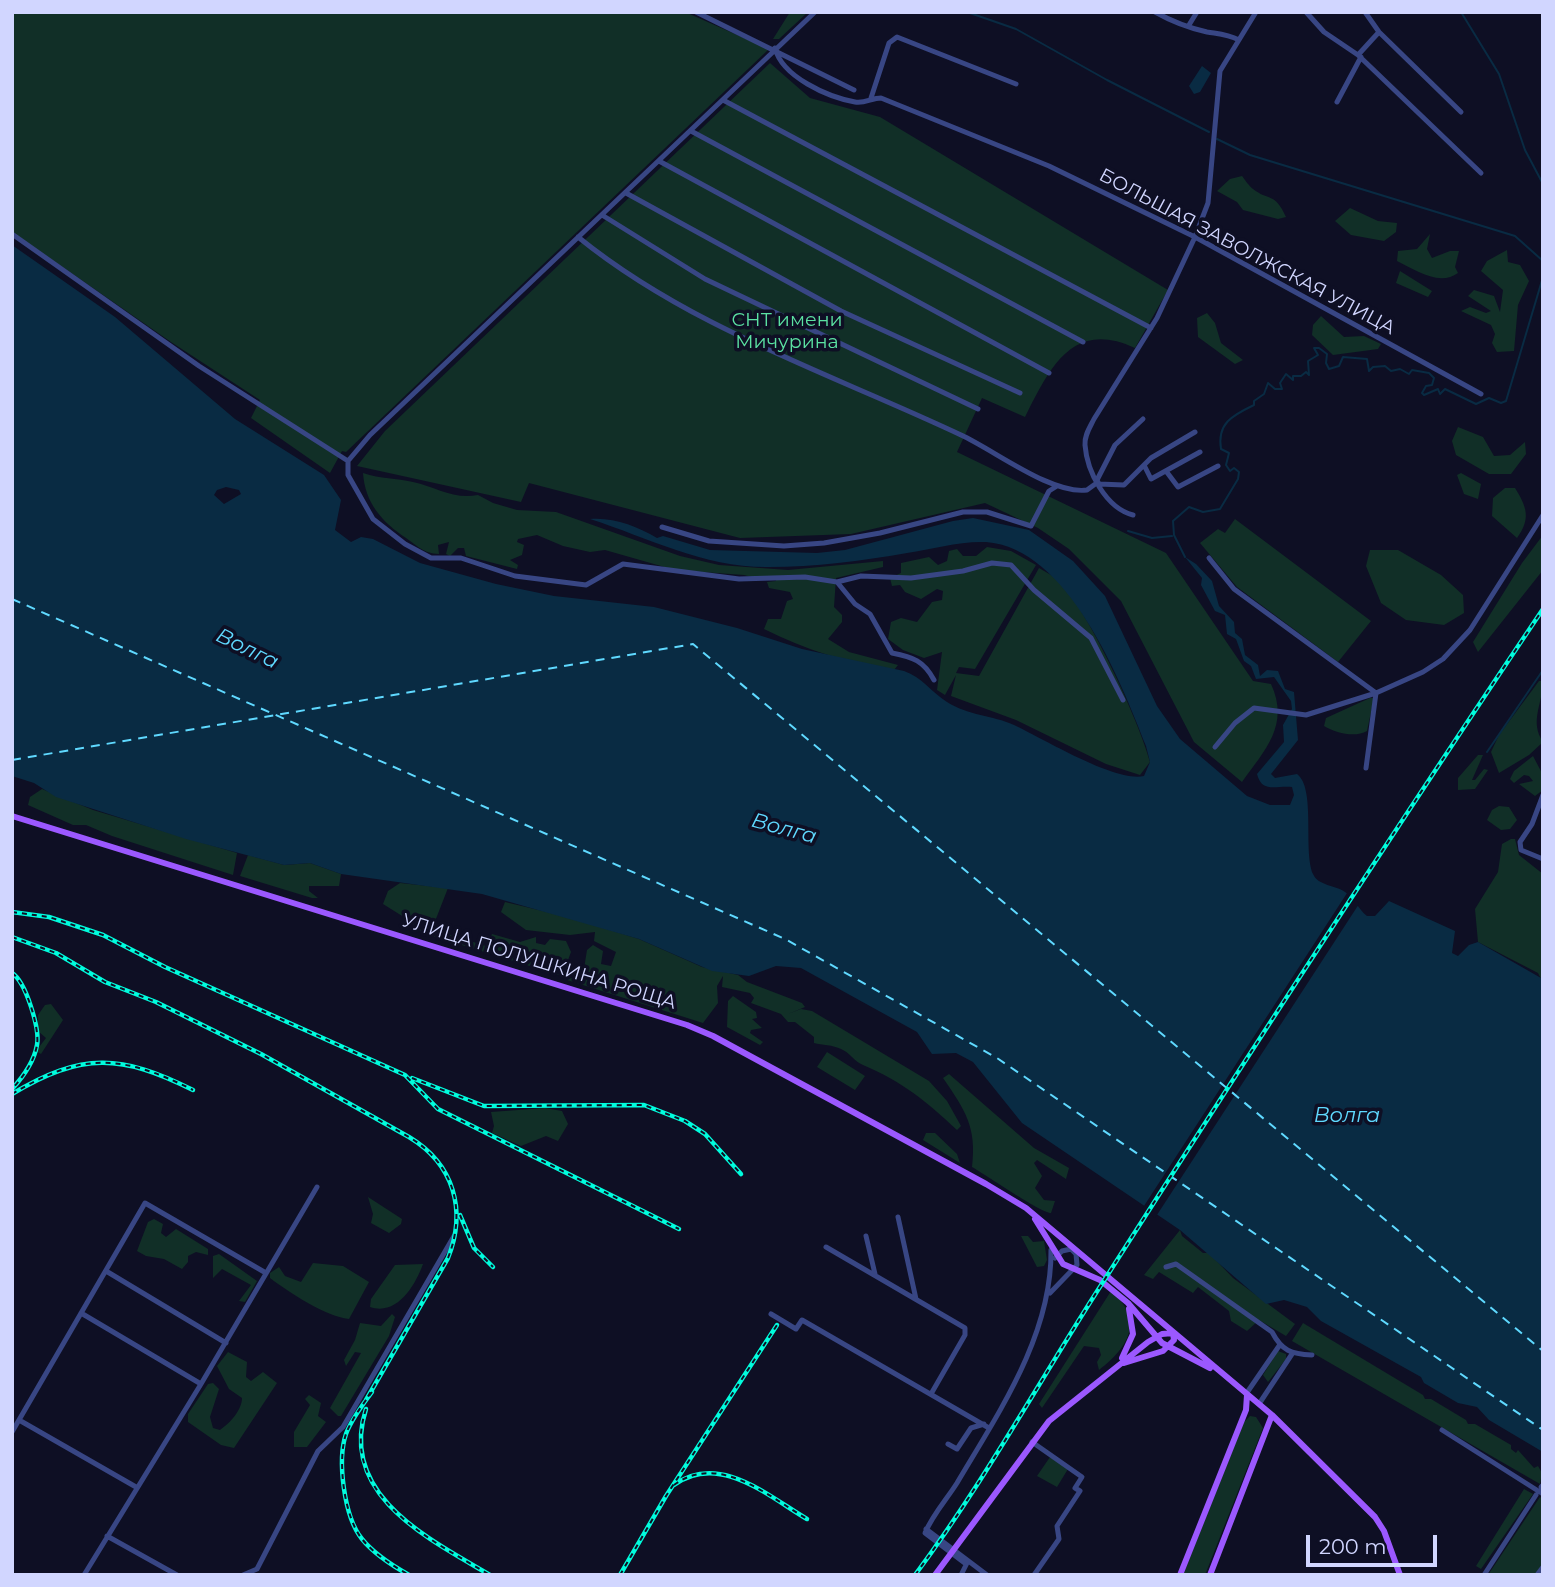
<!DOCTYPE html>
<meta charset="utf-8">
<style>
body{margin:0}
#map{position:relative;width:1555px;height:1587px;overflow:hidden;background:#0e0f24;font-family:Montserrat,sans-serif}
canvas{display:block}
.frame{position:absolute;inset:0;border:14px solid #d1d6ff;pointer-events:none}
.scale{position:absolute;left:1306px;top:1535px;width:131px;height:32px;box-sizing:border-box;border:4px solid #d1d6ff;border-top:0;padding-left:9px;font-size:21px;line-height:24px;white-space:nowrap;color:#d1d6ff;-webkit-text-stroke:5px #0e0f24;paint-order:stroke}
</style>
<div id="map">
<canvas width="1555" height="1587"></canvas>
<div class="frame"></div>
<div class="scale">200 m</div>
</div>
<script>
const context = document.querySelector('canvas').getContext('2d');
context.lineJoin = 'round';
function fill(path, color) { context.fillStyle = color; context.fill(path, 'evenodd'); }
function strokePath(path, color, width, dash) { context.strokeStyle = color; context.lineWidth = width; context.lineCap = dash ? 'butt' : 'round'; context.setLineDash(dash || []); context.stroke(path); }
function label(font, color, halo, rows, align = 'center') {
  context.font = font + ' Montserrat,sans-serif'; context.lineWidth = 7; context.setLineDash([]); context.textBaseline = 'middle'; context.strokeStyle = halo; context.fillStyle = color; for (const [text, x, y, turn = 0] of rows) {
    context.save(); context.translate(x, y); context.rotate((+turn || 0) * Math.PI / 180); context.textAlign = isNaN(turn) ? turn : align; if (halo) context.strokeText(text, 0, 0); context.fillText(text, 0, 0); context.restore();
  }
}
fill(new Path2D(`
 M12,12H685L769,49L346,452L342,451L330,473L251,418L260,400L171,342L12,232Z
 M790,12H808L779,39H773Z
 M770,63L810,98L880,117L1168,290L1135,348C1073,319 1050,367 1025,417L982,398L957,452L1166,553L1253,681L1271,684C1290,725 1265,750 1242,782L1194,742L1121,601L1069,549L1038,528L985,503L851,534L740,538L529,483L521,502L357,466L385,431Z
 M1242,176C1245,180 1249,186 1253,189C1268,201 1275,192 1286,217L1278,219L1243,210L1237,202L1217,191L1230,179Z
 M1350,208L1378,221L1397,223L1396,232L1384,241L1351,235L1335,221Z
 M1430,234L1427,249L1432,258L1450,251H1459L1455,267L1458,273C1439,287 1414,269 1397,261L1398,251L1417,249Z
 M1507,250L1508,262L1520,265L1529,281L1518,305L1514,351L1497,352L1492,343L1495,334L1491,325L1461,311L1470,307L1486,313L1491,311L1468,296L1474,290L1494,296L1500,312L1503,290L1481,271L1487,261Z
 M1400,271L1432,291L1428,297L1396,283Z
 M1207,313L1215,323L1221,343L1243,360L1235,364L1198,337L1197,318Z
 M1321,316L1344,337L1364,336L1381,344L1378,349L1333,355L1312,335L1313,325Z
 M1458,427L1483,437L1494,456L1510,455L1525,442L1526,454L1511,474H1489L1456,455L1452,441Z
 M363,473C381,479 396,478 413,482C436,487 454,500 478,495L493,503L517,510L556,512L680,556L719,565L788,570L883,561V567L836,578L834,607L842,615V622L828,639L849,652L898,665L894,670C849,664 804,649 764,629L768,619H781L787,601L793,599L790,592L769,588L767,582L776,581L775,577L759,579L744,575L675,570L605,550L590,552L563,546L537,535L518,539L517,542L524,545L522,555L510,560L518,565L517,569L466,556L464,548H458L450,556L446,554L449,542L438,545L439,554C423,553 419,547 406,538C382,522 365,503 363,473Z
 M1461,473L1481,484L1478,499L1464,494L1457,475Z
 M1505,488H1515C1527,507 1531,519 1517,538L1492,516L1493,498Z
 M1235,519L1371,621L1338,662L1237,587L1200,543L1218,529L1225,533Z
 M1543,535V570L1478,652L1473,642L1522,563Z
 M987,547L1011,551L1036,565L975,669L959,667L956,673L979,676L1039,568C1044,571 1052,575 1057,579C1086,605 1140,723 1150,762L1140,775L1106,764L1016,720L951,696L956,675L945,695L937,690L942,652L924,658L903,650L888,639L891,622L901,618L917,622L932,602L942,600L943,591L937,589L921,599L905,592L900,585L892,586L890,578L901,573V563L929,557L938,565L947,561L949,551L957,549L963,556H976Z
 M1370,550H1398L1441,575L1463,595L1464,613L1444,625L1406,620L1381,603L1366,566Z
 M1539,681H1543C1543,704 1529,721 1543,742L1529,755L1499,773L1491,752L1499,735Z
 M1370,698H1374L1367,731C1355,738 1336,733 1324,726L1326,718Z
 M1478,755H1483L1472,780H1475L1484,769L1488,770L1475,789L1458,790V778Z
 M1533,756L1543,775V790L1535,796L1519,784L1533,781L1529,776L1524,775L1514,783L1510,779L1514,771Z
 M42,789L93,810L237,853L233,875L112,836L86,825H73L28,805L30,797Z
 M1499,806L1509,807L1517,820L1510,829L1501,830L1487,820L1492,810Z
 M1511,839H1515L1519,855L1543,874V983L1538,973L1478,942L1475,909L1498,872L1502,844Z
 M248,855L284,865L310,863L341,874L339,886H309V891L318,898H312L240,876Z
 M400,883L448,888L432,929L486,946L492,934L520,942L536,937V943L545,945L550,939L566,941L571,952L562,976L423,933L407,924V919L383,904L388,891Z
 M505,902L568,917L639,939L702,967L738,975L747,982L802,1003L805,1007L788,1014L801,1009L812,1011L929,1081L947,1101L961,1126L957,1130C926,1101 903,1082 863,1065C855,1062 849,1052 841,1049C833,1045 822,1045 814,1043V1037L795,1022H788L781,1014L751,1003L754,998L750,993L722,987L723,976L717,986L718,1003L703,1023L564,979L583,975L587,950L593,945L603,951L601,964L611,966L616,952L594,941L595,932L570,935L526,930L501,912Z
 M733,996L756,1012L757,1018L752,1019L762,1028L751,1030L750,1033L763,1042L760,1045L727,1027L728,1001Z
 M51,1004L63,1020L41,1054L36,1051L46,1038L38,1031V1015L45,1005Z
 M827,1052L865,1076L855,1090L817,1067Z
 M949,1074L1034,1148L1069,1168L1066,1179L1037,1160L1034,1163L1042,1176L1035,1188L1044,1200L1055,1201L1051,1213C1041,1213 986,1175 972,1167C977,1127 965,1110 943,1078Z
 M545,1108L562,1111L568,1124L558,1141L546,1136L521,1146L492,1133L494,1126L491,1112Z
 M926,1133H935L957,1154L960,1163L923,1140Z
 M368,1197L402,1219L401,1224L389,1233L371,1223L373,1214Z
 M154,1219L163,1224L161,1233L166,1237L176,1229L208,1249V1255L196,1252L188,1256V1262L182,1269L164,1259L146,1256L137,1251L148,1222Z
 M1180,1230L1182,1236L1203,1253H1209L1233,1278L1295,1324L1286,1336L1259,1320L1247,1331L1231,1321L1229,1311L1198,1287L1193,1293L1159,1272L1153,1279L1144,1275Z
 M1021,1236H1028L1033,1242L1044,1241L1047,1260L1044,1266L1037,1267Z
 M219,1254L257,1281L245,1302L239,1301L251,1285L222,1269L213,1278V1256Z
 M313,1263L343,1266L369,1282L349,1319C325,1316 290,1293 270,1278V1273L279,1267L285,1276L301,1282Z
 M423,1264C415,1286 397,1316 370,1307L371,1299L395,1265Z
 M1111,1291C1145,1320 1129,1347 1099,1370L1097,1362L1101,1355L1099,1348L1084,1346L1042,1408L1039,1404Z
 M392,1314L395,1317L389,1336L341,1416H338L330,1408L361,1353L355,1352L346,1366L344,1360L355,1340L360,1323L381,1326Z
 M1303,1323L1423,1395L1425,1399H1431L1466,1420L1468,1424H1475L1511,1445V1449L1516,1453L1518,1450L1534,1468L1538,1466L1542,1473L1540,1484L1292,1341Z
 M1278,1351L1286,1354V1359L1268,1382L1263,1375Z
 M228,1352L247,1362L246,1377L251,1381L263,1372L277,1383L234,1448L221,1445L188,1422V1414L208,1384L213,1383L219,1389L210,1417L213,1428L220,1430C230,1423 242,1410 242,1398L229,1389L217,1366Z
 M309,1395L321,1403L318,1416L326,1422L307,1447H294V1432L310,1405L305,1399Z
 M1250,1416L1256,1417L1263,1428L1205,1575H1183L1244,1422Z
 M1050,1457L1068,1469L1057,1487L1037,1476Z
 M1524,1489L1533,1494L1481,1569L1476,1566Z
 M1540,1497L1543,1499V1563L1535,1575H1488Z`), '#112f27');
fill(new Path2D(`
 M1202,66L1211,73L1200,92L1194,94L1189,86Z
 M12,245L115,317L235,419L324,475L341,500L335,530L351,542L361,537L373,539L420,563L496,584L554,596L654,607L737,628L802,649L904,671C922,677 931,692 947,702C969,716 992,715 1014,725C1042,738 1116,783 1144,776L1150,762L1146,746C1120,679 1068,548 986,542C959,541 933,549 907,553C861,561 815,567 769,567C705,568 649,538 590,519C613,517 637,526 657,538L663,536L710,550L817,553L845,550L953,521L973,518L1029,530L1073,561L1105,596L1157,706L1180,739L1247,796L1270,805H1290L1294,795L1292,787C1277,785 1262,794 1257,774L1284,742L1283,725L1292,709L1291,701L1274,677L1256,679L1251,666L1244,661L1236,639L1227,634L1225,615L1215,611L1201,585L1202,578L1185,557L1196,564L1212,581L1219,606L1234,622L1235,633L1242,639L1245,655L1258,665L1260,676L1267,670L1278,671L1285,689L1294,692L1298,740L1271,774L1275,778L1297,774C1316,788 1303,850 1313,874C1318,886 1336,885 1345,892C1354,897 1358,909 1367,916H1375L1389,901L1455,931L1452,953L1458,956L1469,945L1478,942L1541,978L1543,1452L1489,1420L1477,1407L1458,1403L1424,1383L1421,1377L1321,1321L1307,1307L1284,1300L1266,1304L1180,1230L1022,1123L973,1062L956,1053L932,1054L917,1032L801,968L776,966L749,976L712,971L639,939L482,894L341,874L310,863L284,865L186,839L56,797L34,783L12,776ZM226,487L239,490L241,494L224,504L214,495L217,490Z`), '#092b43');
fill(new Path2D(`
 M1349,890L1359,904L1155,1218L1142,1209Z`), '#0e0f24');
strokePath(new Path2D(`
 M967,12L1016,29L1107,80L1209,132
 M1461,12L1499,74L1525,150L1543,184
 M1217,139L1250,155L1515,236L1543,261
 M1128,531L1152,538L1172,536
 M1185,557L1174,535L1173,521L1189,507L1203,512L1220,509L1238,479L1239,472L1234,468L1230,471L1226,465L1229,453L1221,449C1217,424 1231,416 1254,405V401L1264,394L1268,383L1275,389H1282L1280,383L1286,374L1293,380V376H1301L1306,372L1309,375L1308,361L1318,355L1314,348H1319L1327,354L1326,363L1329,369L1339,366L1343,357L1367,359L1369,371L1373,367L1385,366L1391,371L1400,369L1409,374L1412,370L1429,373L1434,378L1432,385L1426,386L1422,393L1424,395L1438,389L1440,394L1445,389L1476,404L1489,398L1501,403L1506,401L1543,277
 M1487,752L1543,670`), '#092b43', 2);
strokePath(new Path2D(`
 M12,599L785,939L997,1058L1543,1430
 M12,760L693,644L1543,1351`), '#5fd9ff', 2, [9, 7]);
strokePath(new Path2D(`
 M696,12L854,90
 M815,12L370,435L348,461V475L373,519L405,544L431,558H461L515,576L586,585L623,564L739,579L805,577L837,582L855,604L870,614L892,653C913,657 924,661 934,680
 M1155,12C1171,21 1189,28 1207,32C1219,34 1227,34 1239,40
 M1306,12L1324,32L1358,55L1481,173
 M1365,12L1379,32L1461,112
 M1189,25L1197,12
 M775,48C782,77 828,97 855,102C864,104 872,98 881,98L1049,166L1195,237L1481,394
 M1358,55L1379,32
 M871,98L889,43L897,37L1016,84
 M723,100L1151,328
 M1337,102L1361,57
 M691,131L1083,342
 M659,161L1049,373
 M626,193L841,311L1020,393
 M602,215L705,279L978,409
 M12,234L199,366L348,461
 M578,237C690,328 832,374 961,435C994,450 1052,495 1087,490L1098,482
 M1144,465L1151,479L1200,452
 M1166,471L1178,487L1218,466
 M1097,480L1115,445L1143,419
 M1099,484L1124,485L1151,458L1195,432
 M1133,515C1106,508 1087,472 1085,445C1084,436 1090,427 1094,419L1157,318L1195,237L1208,203L1220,71L1256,12
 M662,527L709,541L784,546L824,543L880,533L963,512H987L1031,526L1049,491L1057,486
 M1209,558L1234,589L1376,693L1366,768
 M837,582L861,576L911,578L963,571L992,563L1011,565L1034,590L1091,638L1123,700
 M1215,747L1235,723L1254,708L1306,715L1376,693L1423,672L1443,659L1470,630L1543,515
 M1543,795L1532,824L1520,842L1521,850L1543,859
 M898,1217L916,1299
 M866,1236L875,1274
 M826,1247L965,1328V1335L931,1394
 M1166,1267L1176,1264L1272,1332C1282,1351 1291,1354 1312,1355
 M106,1271L226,1343
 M1050,1293L1077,1265L1076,1254L1071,1249L1062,1251L1055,1258
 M81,1313L201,1384
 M771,1314L796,1329L802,1320L989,1428
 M1246,1394L1279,1346
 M1259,1404L1292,1354
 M19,1420L136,1487
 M1442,1430L1543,1494
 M12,1432L145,1203L266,1273
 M1032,1442L1082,1477L1075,1488L1080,1491L1057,1526L1059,1539L1034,1575
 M948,1444L957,1449L971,1428L984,1424
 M1541,1487L1543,1485
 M926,1529L987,1575
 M107,1536L177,1575
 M966,1564L925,1533C933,1514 947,1499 957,1483C999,1412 1052,1335 1051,1250
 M84,1575L201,1384L317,1187
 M243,1575L257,1569L318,1451L343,1427L454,1236
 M961,1575L967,1563
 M1484,1575L1536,1495
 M1537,1575L1543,1567`), '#384684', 5);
strokePath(new Path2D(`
 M12,816L687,1025L713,1036L986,1184L1026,1208L1272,1415L1375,1517L1384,1531L1400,1575
 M1035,1219L1063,1264L1100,1280L1128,1303L1162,1343L1210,1368
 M1122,1358L1133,1334L1129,1309
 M1124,1363L1163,1351L1174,1340L1173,1333
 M935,1575L1049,1421L1148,1342L1162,1334L1173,1333
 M1180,1575L1246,1410L1247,1395
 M1210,1575L1272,1415`), '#9b58ff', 6);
const rail = new Path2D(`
 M12,912L49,917L103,935L165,967L405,1075L438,1109L679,1229
 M12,937L56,953L105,982L156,1002L261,1054L409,1137C454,1164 467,1210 448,1258L366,1400
 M12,973C26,982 40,1029 37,1045C34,1062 23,1077 12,1089
 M412,1078L484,1106L644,1105L685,1121L705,1134L741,1174
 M12,1094C82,1052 121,1054 193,1090
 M460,1215L474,1248L493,1267
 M372,1392C363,1404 351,1420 346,1434C337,1460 344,1517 362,1539C374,1554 393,1566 409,1575
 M366,1409C338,1495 429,1539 490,1575
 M674,1485C719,1452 768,1496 807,1519
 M620,1575L666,1496L777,1325
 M915,1575C982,1485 1036,1387 1096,1293C1243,1063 1391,835 1543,609`);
strokePath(rail, '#00fcdd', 4.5);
strokePath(rail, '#0e0f24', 2, [5]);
label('19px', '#d1d6ff', '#0e0f24', [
 ["БОЛЬШАЯ ЗАВОЛЖСКАЯ УЛИЦА",1247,252,28],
 ["УЛИЦА ПОЛУШКИНА РОЩА",539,962,17]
]);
label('19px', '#5be1a2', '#0e0f24', [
 ["СНТ имени",787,320],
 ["Мичурина",787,342]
]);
label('italic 21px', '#5fd9ff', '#0e0f24', [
 ["Волга",247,649,26],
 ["Волга",784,829,15],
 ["Волга",1347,1116]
]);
</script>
